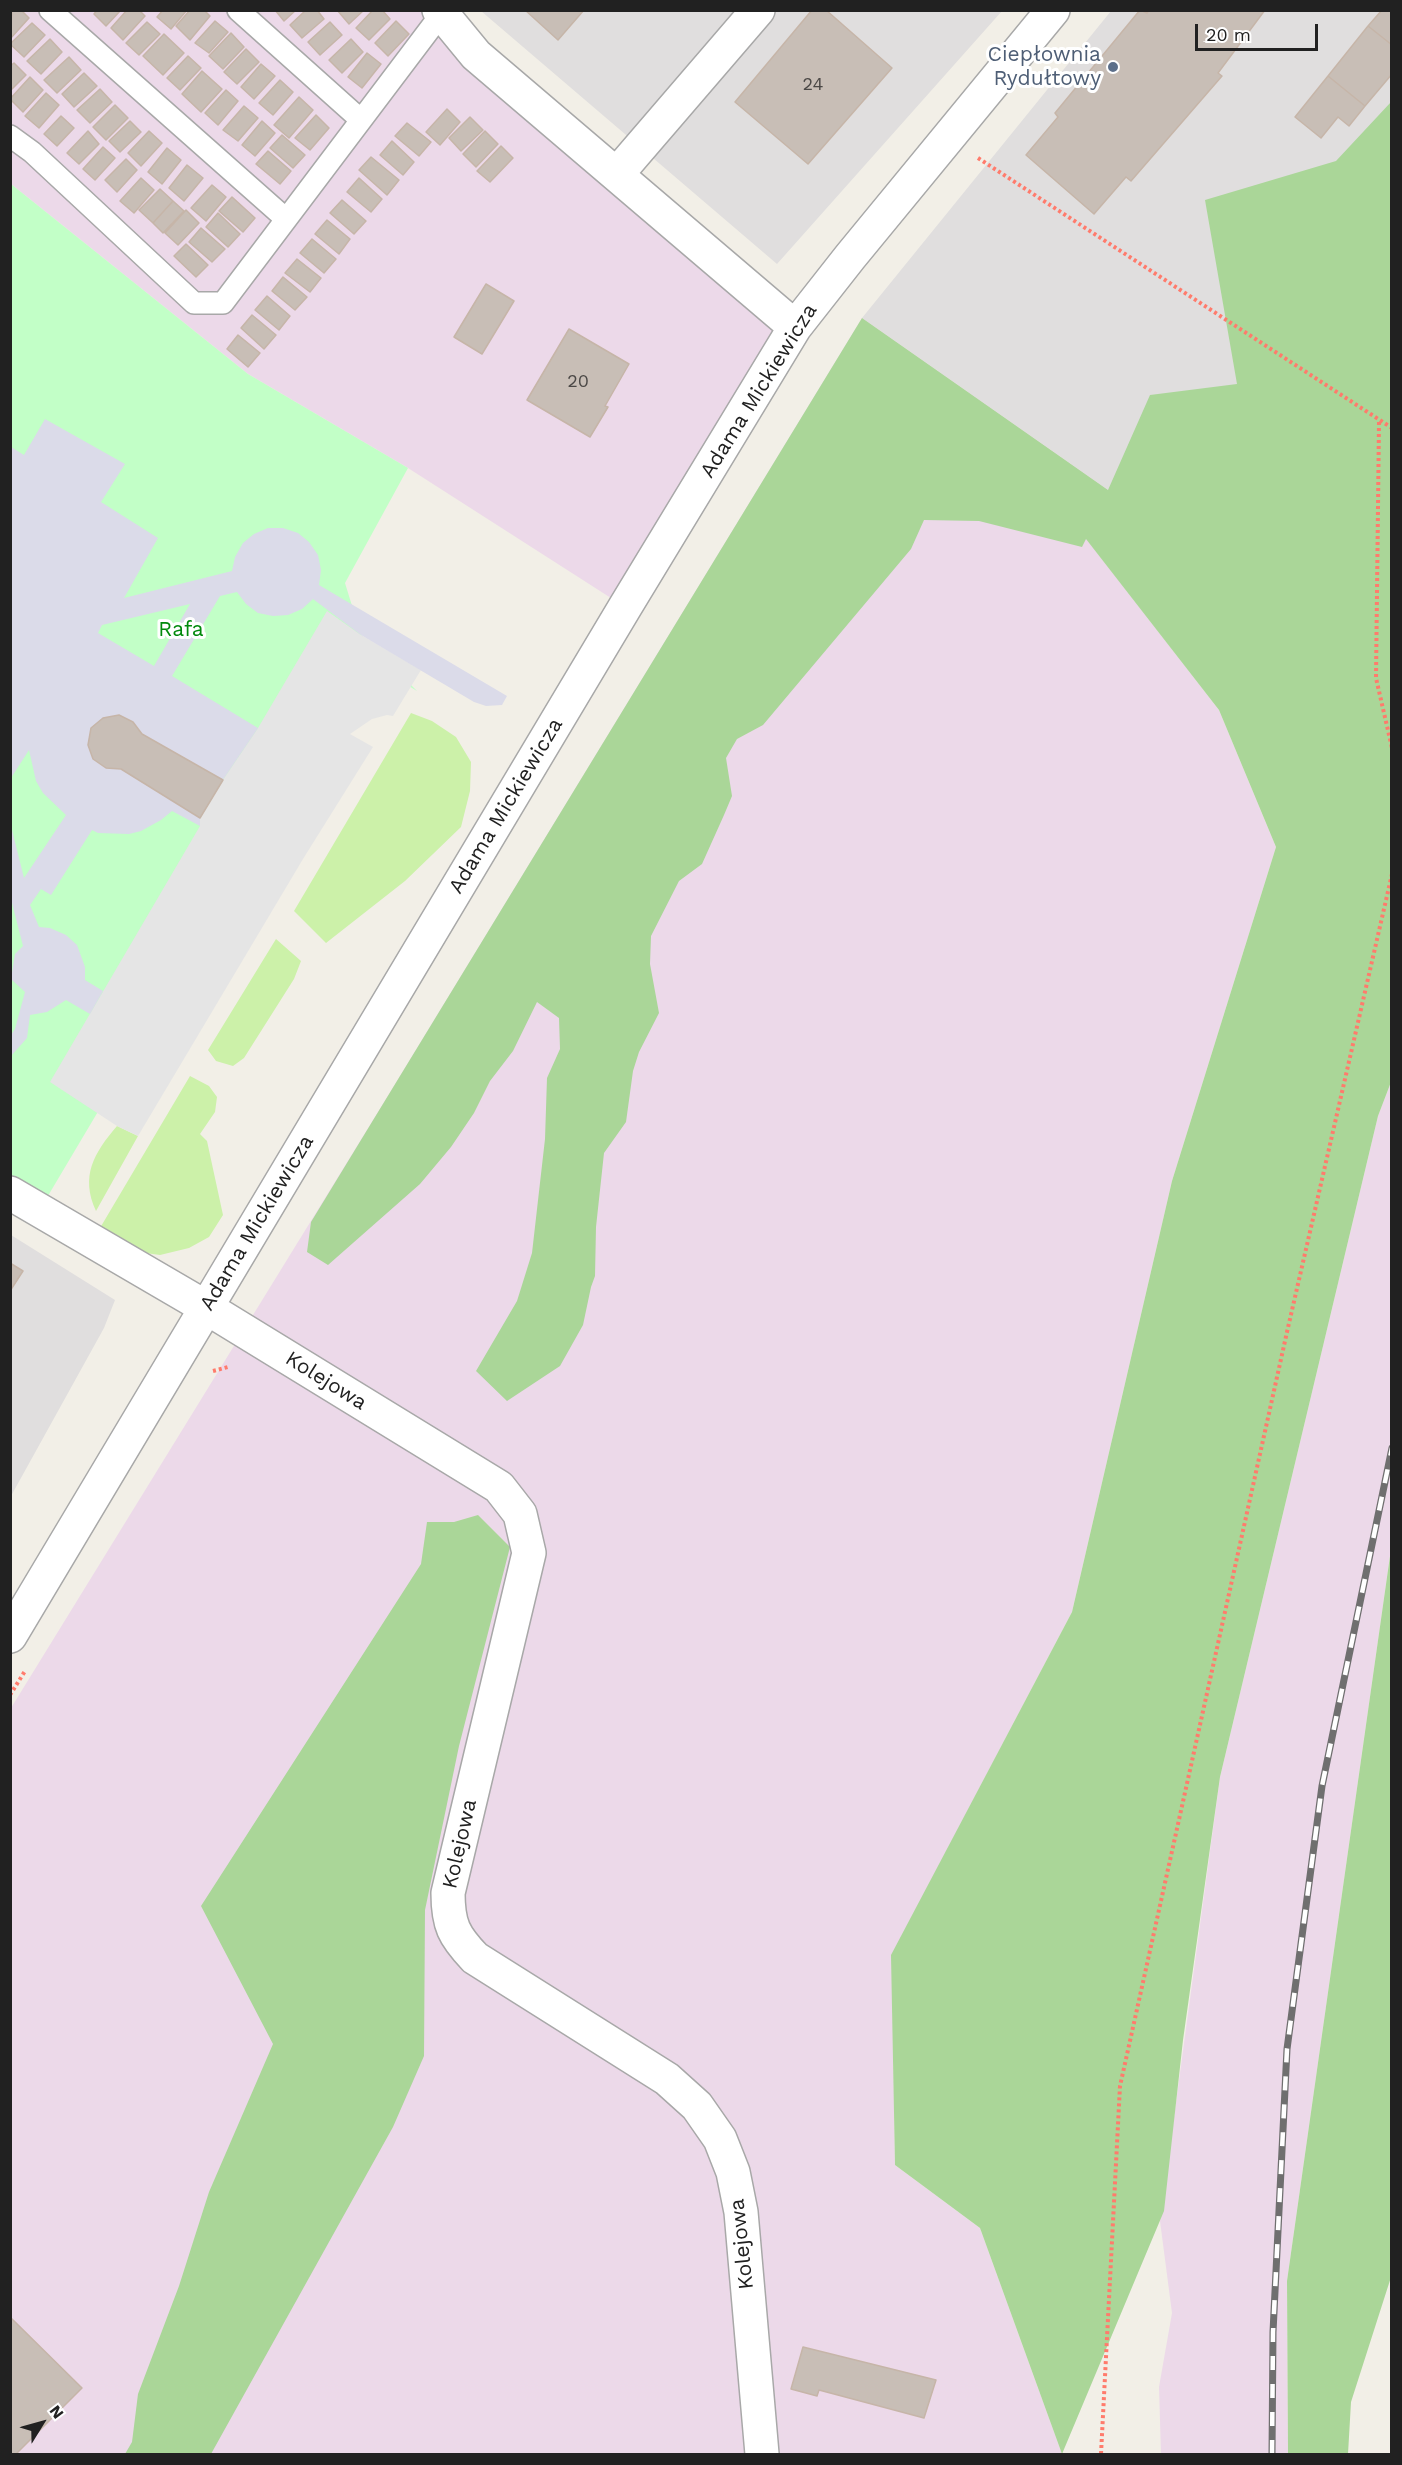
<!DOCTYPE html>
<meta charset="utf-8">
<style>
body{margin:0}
#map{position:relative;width:1402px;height:2465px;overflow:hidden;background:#f2efe7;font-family:"Work Sans",sans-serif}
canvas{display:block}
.frame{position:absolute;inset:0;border:12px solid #212121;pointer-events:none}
.north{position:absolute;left:12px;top:2393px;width:60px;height:60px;-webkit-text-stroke:4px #fff;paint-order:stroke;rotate:53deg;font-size:16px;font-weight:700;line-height:24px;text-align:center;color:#212121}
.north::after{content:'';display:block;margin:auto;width:21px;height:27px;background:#212121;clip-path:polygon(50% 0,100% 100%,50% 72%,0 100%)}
.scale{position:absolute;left:1195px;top:24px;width:123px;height:27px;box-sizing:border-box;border:3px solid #212121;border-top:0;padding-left:8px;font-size:18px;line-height:21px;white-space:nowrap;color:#212121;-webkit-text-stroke:4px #fff;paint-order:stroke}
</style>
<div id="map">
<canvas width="1402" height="2465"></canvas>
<div class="frame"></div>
<div class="north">N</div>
<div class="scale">20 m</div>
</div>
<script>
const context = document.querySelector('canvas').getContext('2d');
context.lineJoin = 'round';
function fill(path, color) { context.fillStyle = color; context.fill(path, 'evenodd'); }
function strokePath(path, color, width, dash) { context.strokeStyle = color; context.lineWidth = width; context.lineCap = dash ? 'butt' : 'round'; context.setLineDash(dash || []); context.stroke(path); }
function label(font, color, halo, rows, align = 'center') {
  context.font = font + ' "Work Sans",sans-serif'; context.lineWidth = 6; context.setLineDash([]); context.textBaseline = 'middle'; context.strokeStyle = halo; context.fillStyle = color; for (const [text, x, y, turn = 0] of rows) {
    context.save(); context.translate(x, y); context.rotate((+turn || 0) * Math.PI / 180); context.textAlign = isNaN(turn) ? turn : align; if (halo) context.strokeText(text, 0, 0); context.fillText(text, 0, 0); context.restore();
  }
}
fill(new Path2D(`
 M481,11H1002L777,264Z
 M1111,11H1391V583L1108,490L862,318Z
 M11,1235L115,1300L104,1328L11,1496Z`), '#e0dede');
fill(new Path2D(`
 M10,11H439L795,327L625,607L408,468L248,374L11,184Z
 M862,318L1108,490L1085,537L1219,710L1276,847L1172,1181L1072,1612L892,1955L895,2165L980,2228L1062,2454H11V1708L378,1112Z
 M1391,1082V1549L1287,2281L1288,2454H1161L1159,2387L1172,2313L1160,2221L1220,1777L1378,1116Z`), '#ecd9e9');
fill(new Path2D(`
 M411,713L432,721L456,737L471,762L470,791L461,827L405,881L326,943L294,911Z
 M276,939L301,961L294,979L244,1058L233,1066L216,1061L208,1050Z
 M190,1076L209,1086L217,1097L215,1112L200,1134L207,1141L223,1215L209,1237L189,1248L160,1255L138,1252L100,1228Z
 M117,1126L138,1136L96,1211C80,1176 94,1153 117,1126Z`), '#ccf1a9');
fill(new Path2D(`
 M1391,102V1082L1378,1116L1220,1777L1183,2040L1164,2211L1062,2454L980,2228L895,2165L891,1955L1072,1612L1172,1181L1276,847L1219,710L1086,539L1082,547L979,521L924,520L911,549L763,725L737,739L726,758L732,796L724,815L702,864L679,881L651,936L650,964L659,1013L639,1052L633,1071L626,1122L604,1153L596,1227L595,1276L591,1287L583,1325L560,1366L507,1401L476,1371L517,1301L532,1253L545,1139L547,1078L560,1049L559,1018L537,1002L513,1051L490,1081L474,1113L451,1147L420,1184L328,1265L307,1252L311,1222L862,318L1108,490L1150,395L1237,384L1205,200L1336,161Z
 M478,1515L510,1547L459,1746L425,1910L424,2056L393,2127L211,2454H125L132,2442L138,2394L179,2286L209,2192L273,2044L201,1906L421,1564L427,1522H454Z
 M1391,1549L1392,2274L1351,2402L1348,2454H1288L1287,2281Z`), '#aad698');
fill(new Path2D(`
 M11,184L248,374L408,468L345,583L361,635L417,691L366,660L39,1211L11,1194Z`), '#c2ffc7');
fill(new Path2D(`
 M327,611L361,635L421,670L393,716L387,715L372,719L350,734L373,747L303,859L138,1136L117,1126L50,1082L200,826V818L216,790L258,728Z`), '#e5e5e5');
fill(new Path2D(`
 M45,419L125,464L101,502L158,538L124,598L232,571L235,557L243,543L254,534L268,528H283L298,533L309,542L318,555L321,570L319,585L507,696L502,705L486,706L474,702L361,635L313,599L302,609L288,615L273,616L258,613L246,604L237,592L220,596L172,676L258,728L216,790L200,818V826L172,811L161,820L141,831L129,834L98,833L92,830L51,895L41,889L30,905L39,927L50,928L66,935L77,945L85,967V980L103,991L90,1014L66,1000L47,1012L30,1015L27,1038L11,1056V1035L15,1029L25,992L11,979L15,954L23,946L11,899L10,822L24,878L66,815L43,793L36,781L29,750L11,778V447L24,455ZM190,604L154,666L98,633L102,625Z`), '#dbdbe9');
const building = new Path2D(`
 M12,10H21L29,18L10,39Z
 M97,10H121L106,26L94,14Z
 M127,10H139L145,16L123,40L111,28Z
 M163,10H187L171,29L157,17Z
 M190,10H204L210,16L190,40L176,26Z
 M275,10H296L284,21Z
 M306,10H317L324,19L302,38L290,25Z
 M337,10H364L349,24Z
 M373,10H382L390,19L369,40L356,28Z
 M525,10H584L558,40Z
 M812,10H826L892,68L808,164L735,102Z
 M1140,10L1147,13L1149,10H1265L1218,73L1222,76L1131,181L1126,177L1094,214L1026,155L1058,117L1055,113Z
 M1382,10H1392V45L1368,26Z
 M215,21L228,32L209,53L195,43Z
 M396,21L409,34L388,56L375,43Z
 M147,22L160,34L139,55L126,43Z
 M330,22L342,35L320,55L308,42Z
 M32,23L45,35L24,57L10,44Z
 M1368,26L1392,45V74L1365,106L1328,76Z
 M231,33L244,47L223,69L209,56Z
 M164,34L184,53L163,75L143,56Z
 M50,39L62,52L41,74L27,61Z
 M351,39L363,52L342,73L329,60Z
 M246,49L259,62L237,84L224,72Z
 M367,53L381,64L362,88L348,77Z
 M188,56L201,68L180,90L167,78Z
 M69,57L81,70L57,93L44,80Z
 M14,63L26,75L10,91V66Z
 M261,64L275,76L254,99L241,87Z
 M202,71L222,89L201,112L182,94Z
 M84,73L97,86L74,107L62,94Z
 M1328,76L1365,106L1349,126L1338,117L1321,138L1295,117Z
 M30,77L43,90L23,112L10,99Z
 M280,80L293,92L273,115L259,103Z
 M100,89L112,102L90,123L77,110Z
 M226,90L238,101L218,125L205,113Z
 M46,93L59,105L39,128L25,116Z
 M299,97L313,110L289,138L274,125Z
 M115,105L128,118L106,140L93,127Z
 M244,106L258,118L238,141L223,130Z
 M447,109L460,122L440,145L426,132Z
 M316,115L329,128L310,150L295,138Z
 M61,116L74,128L57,146L44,134Z
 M470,117L483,130L461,151L449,138Z
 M130,121L141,132L120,152L109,141Z
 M262,121L275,133L255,156L242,145Z
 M407,123L431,142L419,156L395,136Z
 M88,131L99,144L79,164L67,153Z
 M149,131L162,143L141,166L128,153Z
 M485,131L498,144L476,167L463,154Z
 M282,135L305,155L293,168L270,148Z
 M392,141L414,162L403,175L380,155Z
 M501,146L513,158L490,182L477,171Z
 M103,147L115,158L95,180L83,169Z
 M167,148L181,160L162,184L148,172Z
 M268,151L291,171L280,184L256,164Z
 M371,157L399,180L387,195L359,170Z
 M126,159L137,170L117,192L105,180Z
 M187,165L203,178L184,201L169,188Z
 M141,178L154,190L134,213L120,201Z
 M359,178L382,199L371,212L347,192Z
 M212,185L226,197L206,221L191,208Z
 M160,189L173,201L153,223L139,210Z
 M232,197L255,218L243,232L219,211Z
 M342,200L366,221L354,234L330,213Z
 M173,201L184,211L163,233L153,223Z
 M186,210L199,223L178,245L165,233Z
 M218,213L240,234L228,247L206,227Z
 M327,220L350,239L339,254L315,234Z
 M201,228L225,249L212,262L189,242Z
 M312,239L336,259L324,273L300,253Z
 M186,244L208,265L196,277L174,256Z
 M297,259L321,278L310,292L285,273Z
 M283,277L307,297L295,310L272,291Z
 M486,284L514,301L482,354L454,337Z
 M267,296L290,316L279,330L255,310Z
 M252,315L276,335L264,349L241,328Z
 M569,329L629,364L605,406L608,407L590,437L527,400Z
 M238,335L260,353L248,367L227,349Z
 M119,715L133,722L142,734L223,780L200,818L121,769L106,768L93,759L88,745L91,728L103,718Z
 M10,1263L23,1271L10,1291Z
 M10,2317L82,2388L16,2454H10Z
 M803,2347L936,2380L924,2418L819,2390L817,2396L791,2389Z`);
fill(building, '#c8beb6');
strokePath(building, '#c6b5a8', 1.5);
const service = new Path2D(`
 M50,10L286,219
 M238,10L361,120
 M10,136L32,152L194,303H223L442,13`);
const minor = new Path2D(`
 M439,10L476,55L795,327
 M617,174L758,10
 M10,1193L207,1308L499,1487L520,1514L529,1553L448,1893C448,1925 454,1936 475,1958L667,2079L697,2106L720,2139L733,2172L741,2212L762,2454
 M10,1636L625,607L795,327L850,257L1053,10`);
strokePath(service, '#a8a8a8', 24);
strokePath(minor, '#a8a8a8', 36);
strokePath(new Path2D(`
 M978,158L1392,428
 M1379,422L1376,678L1392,748
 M213,1371L228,1367
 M10,1695L25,1671
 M1101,2454L1120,2086L1287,1332L1392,874`), '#ff7b6c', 4, [3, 3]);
strokePath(service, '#fff', 21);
strokePath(minor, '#fff', 33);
const rail = new Path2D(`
 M1272,2454L1273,2332L1287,2049L1322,1786L1392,1448`);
strokePath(rail, '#6f6f6f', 7);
strokePath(rail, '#fff', 4.5, [14]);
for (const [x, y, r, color] of [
 [1113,67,6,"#5c6f8a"]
]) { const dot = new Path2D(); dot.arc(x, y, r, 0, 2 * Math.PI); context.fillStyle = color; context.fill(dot); strokePath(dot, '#fff', 2); }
label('18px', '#4b4846', null, [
 ["24",813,85],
 ["20",578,382]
]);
label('21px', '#4e5e75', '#fff', [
 ["Ciepłownia",1101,55],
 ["Rydułtowy",1101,79]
], 'right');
label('21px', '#212121', '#fff', [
 ["Adama Mickiewicza",759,391,-58],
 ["Adama Mickiewicza",506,806,-59],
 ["Adama Mickiewicza",257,1223,-59],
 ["Kolejowa",326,1381,32],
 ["Kolejowa",460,1844,-77],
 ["Kolejowa",742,2244,-96]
]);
label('21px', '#01890c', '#fff', [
 ["Rafa",181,630]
]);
</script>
